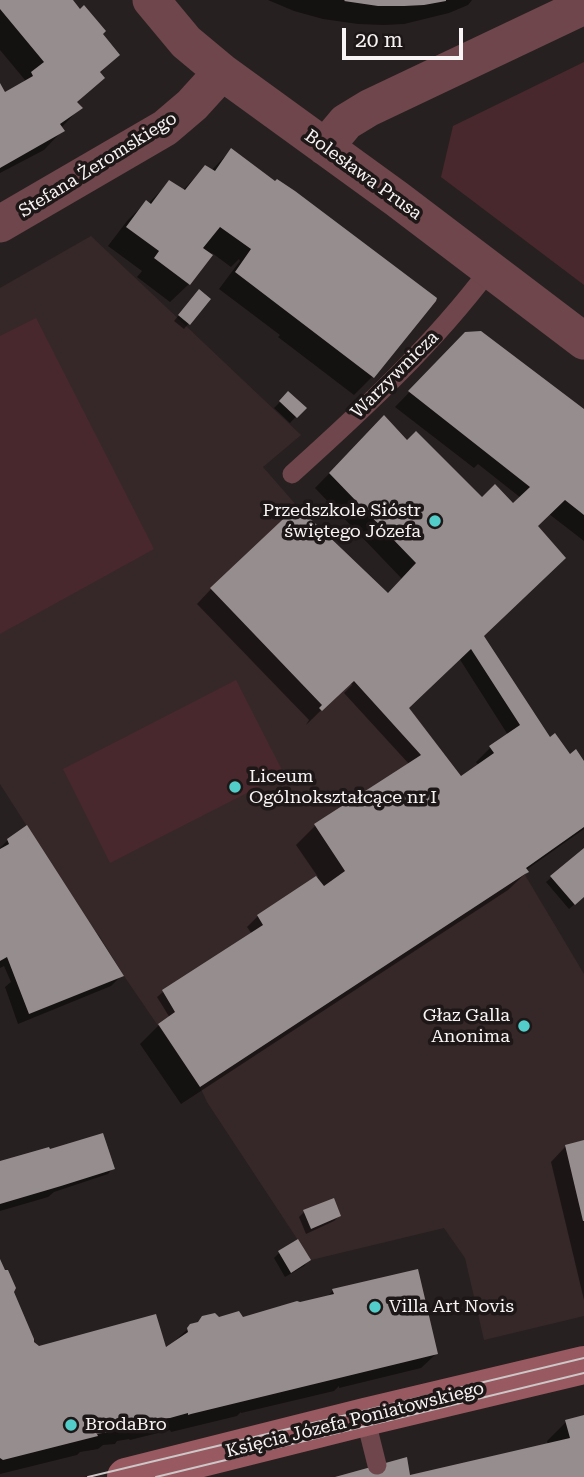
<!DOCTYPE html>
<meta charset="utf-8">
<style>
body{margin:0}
#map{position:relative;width:584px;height:1477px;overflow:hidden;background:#272020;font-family:"Roboto Serif",serif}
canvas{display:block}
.scale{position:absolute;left:342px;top:28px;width:121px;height:32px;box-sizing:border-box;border:4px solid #f8f3f4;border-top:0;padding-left:9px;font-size:21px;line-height:24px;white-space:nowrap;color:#f8f3f4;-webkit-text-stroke:5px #1d1717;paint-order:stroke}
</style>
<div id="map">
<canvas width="584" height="1477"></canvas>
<div class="scale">20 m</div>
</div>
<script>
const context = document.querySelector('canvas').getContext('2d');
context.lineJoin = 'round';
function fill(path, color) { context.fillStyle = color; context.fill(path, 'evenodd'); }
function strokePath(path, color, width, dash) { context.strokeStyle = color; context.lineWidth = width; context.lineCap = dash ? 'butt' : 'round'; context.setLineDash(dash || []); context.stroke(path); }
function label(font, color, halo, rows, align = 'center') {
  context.font = font + ' "Roboto Serif",serif'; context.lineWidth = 7; context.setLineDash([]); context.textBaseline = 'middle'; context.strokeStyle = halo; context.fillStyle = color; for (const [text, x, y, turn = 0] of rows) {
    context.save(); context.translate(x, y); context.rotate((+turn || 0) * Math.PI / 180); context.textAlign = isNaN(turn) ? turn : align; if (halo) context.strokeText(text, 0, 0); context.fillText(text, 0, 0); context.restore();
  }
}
fill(new Path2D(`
 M91,236L301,435L263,467L297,506L388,593V679L461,776L529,872L525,875L584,974V1316L484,1340L465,1258L444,1228L311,1260L207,1102L200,1087L124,976L100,937L89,923L0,784V288Z`), '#362829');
fill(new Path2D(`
 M584,62V285L441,177L453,126Z
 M36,318L154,549L0,634V336Z
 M236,680L284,774L110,863L63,769Z`), '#48282c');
fill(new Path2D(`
 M0,0H71L118,54L99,74L102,78L76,103L80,108L61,128L62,131L44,150L0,173V87L4,94L20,85L25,80L0,50Z
 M268,0H472L468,5L449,13L404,24L384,25L358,24L323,19L294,11Z
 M231,150L373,376L354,395L278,337L280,335L219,289L240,261L239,259L231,267L212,253L189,284L170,302L137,277L142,271L108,246L127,221L146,202L148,204L169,182L183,190L205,167L211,171Z
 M194,297L189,323L184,329L174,321Z
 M466,334L584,411V541L549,514L536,526L483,636L549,739L569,757L584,764V829L526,870L527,872L508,890L181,1104L140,1044L159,1025L170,1018L157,997L163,992L252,934L247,927L258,916L318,877L296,845L315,826L409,764L344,693L352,685L350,682L306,725L309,720L197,604L211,589L388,595L403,580L315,488L384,418L407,442L481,500L513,505L521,498L478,464L474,468L395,407ZM459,658L508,735L490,748L476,762L479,766L461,779L408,708Z
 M288,394L304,408L290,423L274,408Z
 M8,840L122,975L111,986L18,1024L5,987L11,982L4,966L0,968V848Z
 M584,850V896L569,909L546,882Z
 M584,1143V1300L551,1162L565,1147Z
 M0,1163L113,1168L108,1174L54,1192L48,1197L0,1211Z
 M304,1212L339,1216L334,1221L306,1234L299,1217Z
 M279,1253L309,1260L304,1266L285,1277L274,1258Z
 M0,1263L32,1342L38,1348L165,1350L191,1326L219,1319H242L326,1298L333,1291L417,1271L436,1354L421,1368L339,1388V1386L334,1391L241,1413V1412L237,1416L171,1432L170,1430L130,1440L129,1439L117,1441L115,1444L103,1445L98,1449L80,1452L77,1455L0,1474Z
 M584,1417V1477H411L548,1445L547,1441L566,1422Z`), '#0007');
fill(new Path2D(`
 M0,0H73L80,9L84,5L106,31L103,34L120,55L100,72L105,78L77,102L83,108L60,124L65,131L0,168V83L5,92L33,76L31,72L44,62L0,9Z
 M345,0H446V1L424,5L404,6H378L344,1Z
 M231,148L275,181L277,179L295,191L437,298L436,301L374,378L235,272L251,249L220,227L203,248L213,255L190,285L154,258L159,251L126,227L146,200L151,204L169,180L185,190L205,165L215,171Z
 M199,289L211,299L190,325L178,315Z
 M481,331L584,409V515L565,500L538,526L566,558L484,636L550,737L555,733L570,754L576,749L584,761V827L526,868L529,872L525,874L200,1087L158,1024L175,1012L162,990L263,925L257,915L316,876L324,886L345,871L314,824L421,755L354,681L322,711L319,708L322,705L210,588L297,506L388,593L416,563L329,473L384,415L407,440L416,431L482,497L495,484L513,503L530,487L408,391L465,332ZM471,649L520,725L489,746L494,753L461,776L409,708Z
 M288,391L307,408L297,418L279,401Z
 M27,825L124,976L29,1014L7,957L0,961V849L9,844L7,839Z
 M584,848V897L575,905L550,876Z
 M103,1133L115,1169L61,1186L0,1204V1161L49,1147L50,1149Z
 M584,1140V1221H583L565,1145Z
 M334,1198L341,1216L311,1229L303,1210Z
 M298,1239L311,1260L291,1273L278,1251Z
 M0,1259L5,1270H8L16,1288L14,1292L34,1339V1342L39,1346L156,1314L166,1347L188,1332L187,1328L190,1324L198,1322L202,1316L215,1313L219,1317L239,1311L243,1317L297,1301L300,1302L334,1294L332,1289L418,1269L438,1354L191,1414L188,1415V1413L170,1418L156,1419L157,1420L148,1422V1421L135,1424V1425L124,1427L119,1430L97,1434L98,1436L3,1460L0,1458Z
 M584,1415V1477H335L407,1457L410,1475L570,1438L565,1420Z`), '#968d8e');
strokePath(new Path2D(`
 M292,474C363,410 432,346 490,269
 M365,1417L377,1465`), '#6e464b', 19);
strokePath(new Path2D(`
 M151,0L186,42L222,72L397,199L584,341
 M325,147L346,122L369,108L584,6
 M0,224L165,128L192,105L222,72`), '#6e464b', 37);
strokePath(new Path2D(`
 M126,1477L365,1417L584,1365`), '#985961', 38);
strokePath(new Path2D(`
 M88,1477L584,1358
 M156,1477L584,1373`), '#cdc7c8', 2);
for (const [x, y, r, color] of [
 [435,521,7,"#53cdc9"],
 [235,787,7,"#53cdc9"],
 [524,1026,7,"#53cdc9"],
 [375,1307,7,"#53cdc9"],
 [71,1425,7,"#53cdc9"]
]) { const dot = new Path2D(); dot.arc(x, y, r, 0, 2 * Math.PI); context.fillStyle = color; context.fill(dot); strokePath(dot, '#1d1717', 2.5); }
label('18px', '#f8f3f4', '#1d1717', [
 ["Stefana Żeromskiego",98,165,-32],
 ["Bolesława Prusa",363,175,36],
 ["Warzywnicza",395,375,-45],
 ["Księcia Józefa Poniatowskiego",355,1420,-14]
]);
label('18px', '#f8f3f4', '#1d1717', [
 ["Przedszkole Sióstr",421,511,"right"],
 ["świętego Józefa",421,532,"right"],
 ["Liceum",249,777],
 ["Ogólnokształcące nr I",249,798],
 ["Głaz Galla",510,1016,"right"],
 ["Anonima",510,1037,"right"],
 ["Villa Art Novis",389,1307],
 ["BrodaBro",85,1425]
], 'left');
</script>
